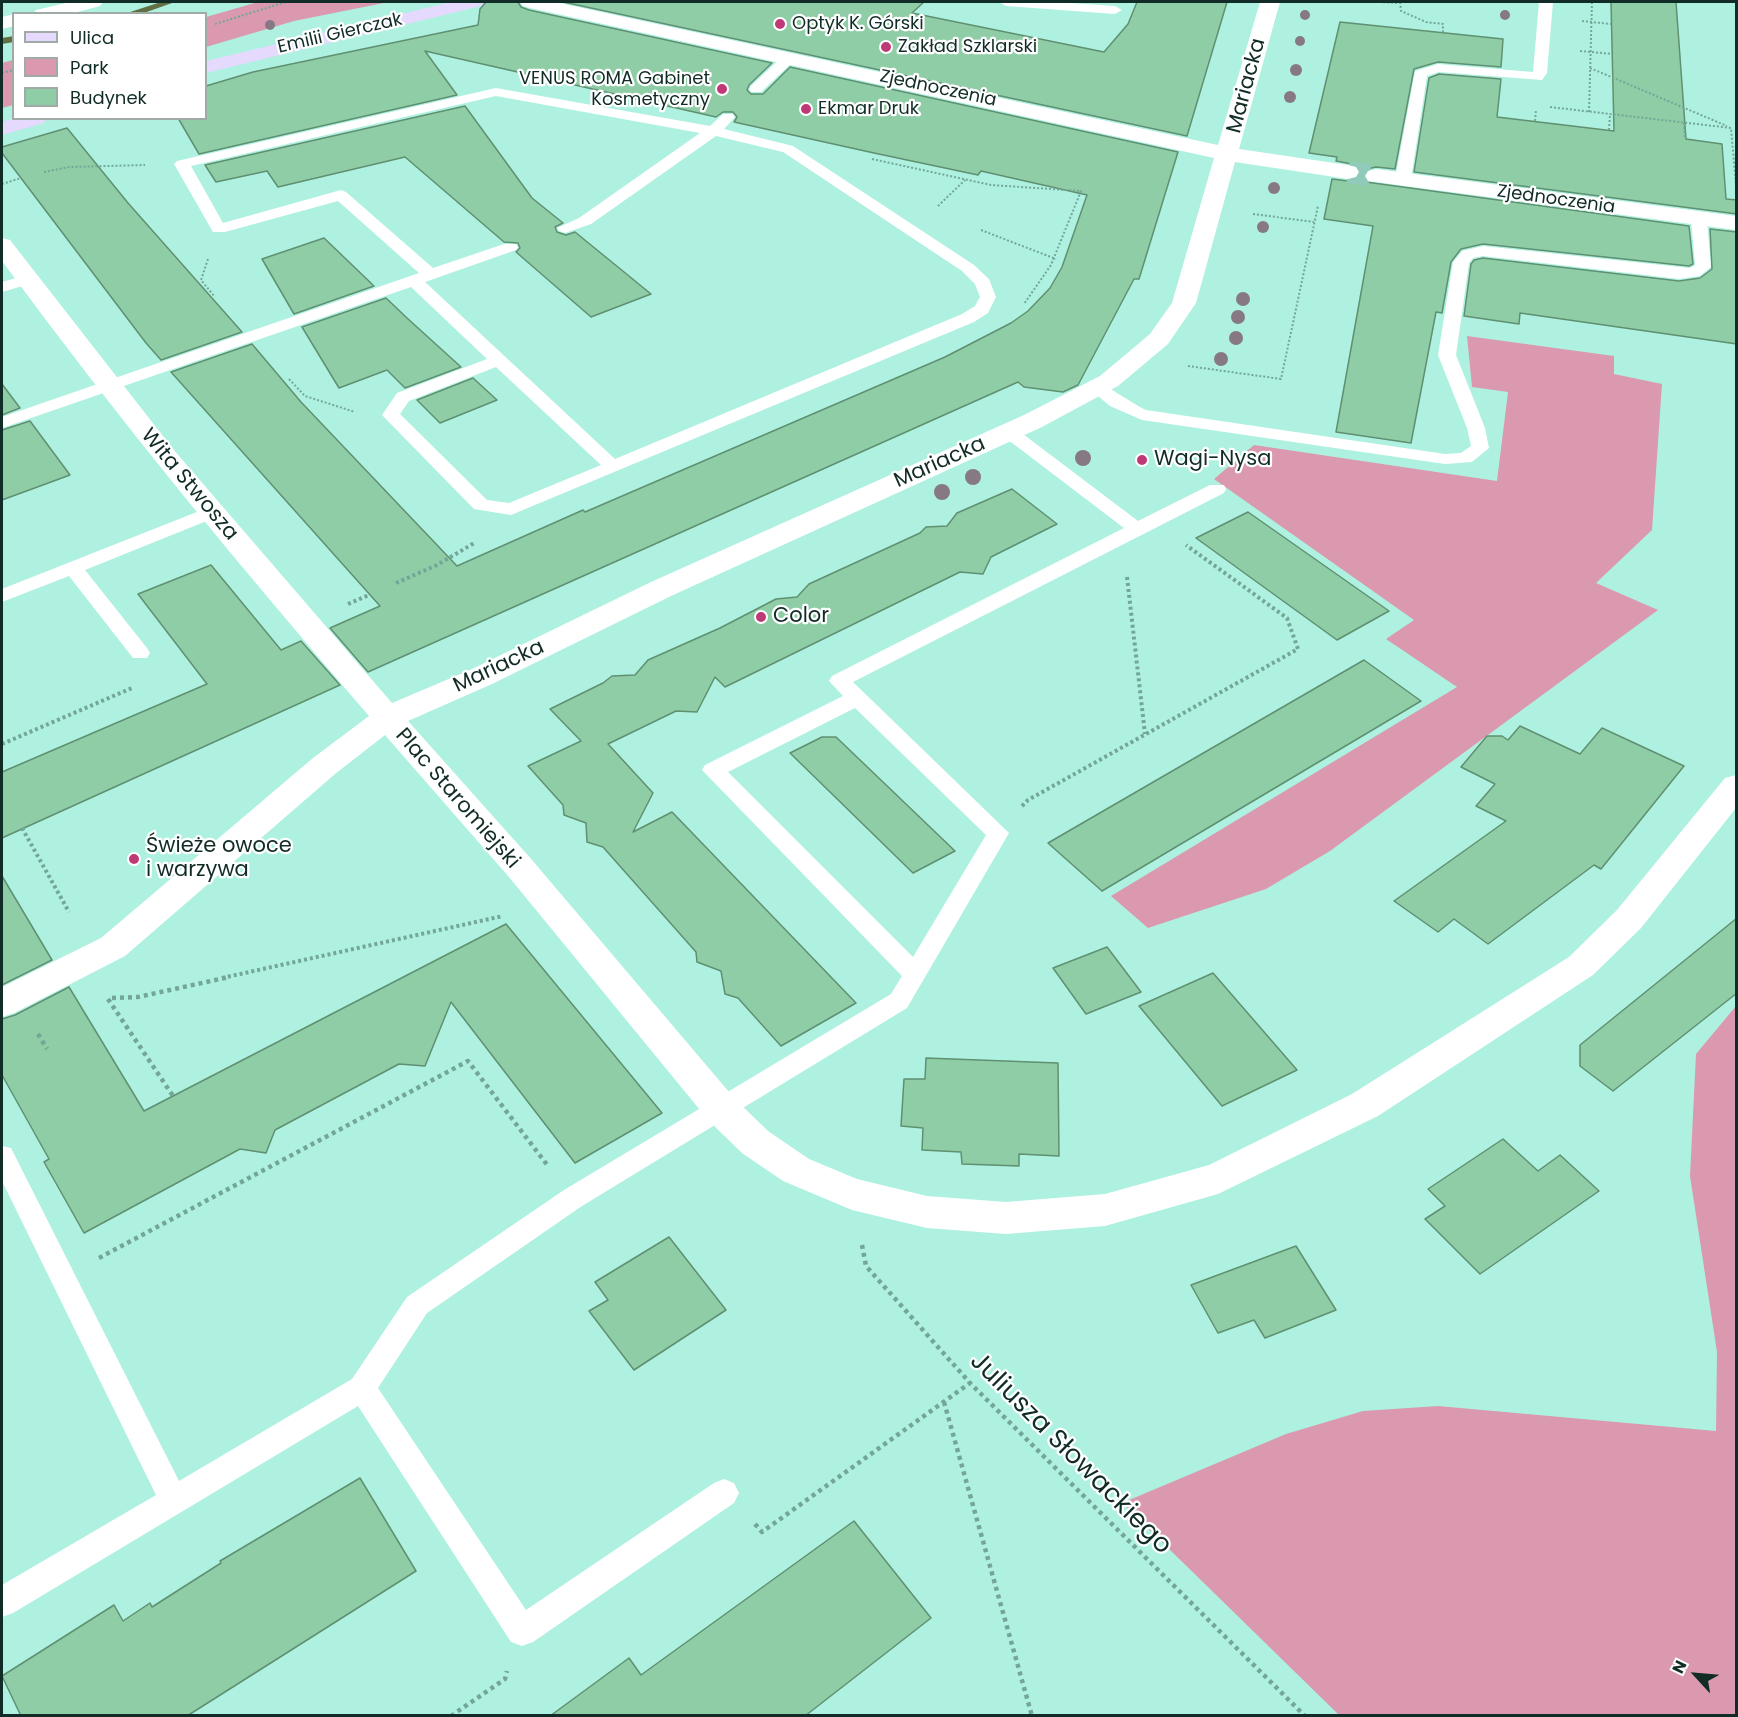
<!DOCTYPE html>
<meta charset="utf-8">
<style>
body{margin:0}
#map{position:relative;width:1738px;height:1717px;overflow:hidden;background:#aff1e0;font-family:Poppins,sans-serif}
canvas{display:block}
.frame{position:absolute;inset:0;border:3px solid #112c26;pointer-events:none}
.legend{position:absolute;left:12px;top:12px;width:195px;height:108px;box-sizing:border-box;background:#fff;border:2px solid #a0aba8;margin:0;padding:8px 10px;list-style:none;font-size:18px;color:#112c26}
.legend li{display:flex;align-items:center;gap:12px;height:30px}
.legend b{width:30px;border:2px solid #a0aba8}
.north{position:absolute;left:1666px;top:1645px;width:60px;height:60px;-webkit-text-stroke:4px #fff;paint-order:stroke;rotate:296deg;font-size:16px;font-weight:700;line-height:24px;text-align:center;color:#112c26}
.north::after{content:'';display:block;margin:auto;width:21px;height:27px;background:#112c26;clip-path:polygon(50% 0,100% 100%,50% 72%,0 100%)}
</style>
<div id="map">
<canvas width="1738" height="1717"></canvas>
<div class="frame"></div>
<ul class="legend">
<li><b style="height:8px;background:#e5dafd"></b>Ulica</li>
<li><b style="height:16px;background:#da99af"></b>Park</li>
<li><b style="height:16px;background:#8fcda6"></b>Budynek</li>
</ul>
<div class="north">N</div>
</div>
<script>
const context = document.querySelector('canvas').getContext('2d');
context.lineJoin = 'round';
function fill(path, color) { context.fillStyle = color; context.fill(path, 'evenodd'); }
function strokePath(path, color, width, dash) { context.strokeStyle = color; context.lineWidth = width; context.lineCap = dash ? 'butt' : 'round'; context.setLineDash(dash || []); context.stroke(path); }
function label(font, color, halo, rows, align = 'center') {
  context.font = font + ' Poppins,sans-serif'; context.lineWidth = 4.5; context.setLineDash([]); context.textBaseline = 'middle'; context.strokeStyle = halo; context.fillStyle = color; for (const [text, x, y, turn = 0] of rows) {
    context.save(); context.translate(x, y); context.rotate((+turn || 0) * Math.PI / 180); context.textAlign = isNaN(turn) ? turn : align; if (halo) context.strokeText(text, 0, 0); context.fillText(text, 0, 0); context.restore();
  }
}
fill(new Path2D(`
 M258,2H389L294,21L206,47V17Z
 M13,60V105L2,108V63Z
 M1467,336L1614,356V374L1662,384L1652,530L1596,583L1658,610L1330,851L1266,889L1148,928L1111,896L1457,687L1386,639L1414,620L1214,479L1254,445L1497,481L1508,392L1472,387Z
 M1736,1006V1715H1339L1122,1503L1286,1434L1363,1411L1438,1406L1716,1431L1717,1352L1690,1176L1696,1054Z`), '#da99af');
fill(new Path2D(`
 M161,2H175L141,14H124Z
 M14,36V42L2,44V38Z`), '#617044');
const building = new Path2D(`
 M486,2H518L521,7L529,10L772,63L749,85L747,90L751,94H763L790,67L1178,152L1139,279H1134L1078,385L1063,392L1024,387L1018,382L368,672L330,628L380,606L171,372L252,344L301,402L457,566L583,510L585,512L945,357L1011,323L1028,311L1050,288L1062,267L1087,195L981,171L978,175L874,153L734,122L737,117L733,112H723L716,117L425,51L457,95L199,154L178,118H206V86L253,72L478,25L480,9Z
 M563,2H924L912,13L1104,52L1128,24L1137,2H1227L1187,136Z
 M1611,2H1676L1686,139L1722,144L1726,199L1737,200V214L1414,172L1429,78L1439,74L1501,79L1497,117L1614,131Z
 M1340,22L1503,39L1501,67L1438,62L1414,69L1395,169L1376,167L1367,169L1363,175L1366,182L1689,226L1693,264L1689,266L1483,244L1461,249L1451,262L1442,313L1436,312L1411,443L1336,432L1373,226L1324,219L1332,179L1348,181L1357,179L1361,171L1357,165L1336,161L1337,157L1309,153Z
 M465,106L532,198L563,223L555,227L557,232L566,235L575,232L651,294L591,317L516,252L520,248L518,243L504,242L405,157L278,187L267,171L216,182L205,165Z
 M67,128L128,203L242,332L161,360L146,343L2,153V147Z
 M1710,229L1737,232V344L1520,313L1519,324L1464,316L1471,264L1474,260L1483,258L1679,281L1700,278L1712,269Z
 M324,238L374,286L294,314L262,259Z
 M386,298L407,318L461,367L405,388L387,370L339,388L302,327Z
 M473,378L497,400L440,423L417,400Z
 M2,384L20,408L2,415Z
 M30,421L70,475L2,500V430Z
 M1012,489L1057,524L991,557L983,574L960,572L725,687L715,677L697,712L676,711L608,744L653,793L633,832L672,812L856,1003L781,1046L738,998L725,994L721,971L697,962L696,952L603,847L587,842L586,823L564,815L563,805L528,766L581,741L550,709L603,683L612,676L635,675L648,660L720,628L776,599L797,597L809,584L920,533L926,527L947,526L957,513Z
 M1248,512L1389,611L1337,640L1196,538Z
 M211,565L281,650L301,641L340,685L2,838V772L207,684L138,594Z
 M1364,660L1421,701L1102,891L1048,843Z
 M1520,726L1580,754L1602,728L1684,766L1601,869L1594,865L1488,944L1454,919L1438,932L1394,901L1506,821L1476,806L1495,784L1461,767L1487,736H1502L1508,740Z
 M822,737H836L955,851L913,873L790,753Z
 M2,876L52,960L2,985Z
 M1737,918V993L1613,1091L1580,1066V1045Z
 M506,924L662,1113L575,1163L451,1002L425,1066L399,1064L275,1130L266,1153L240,1149L84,1233L44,1162L49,1159L2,1075V1019L15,1015L69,987L144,1111Z
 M1107,947L1141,992L1086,1014L1053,968Z
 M1213,973L1297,1070L1222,1106L1139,1006Z
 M926,1058L1058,1063L1059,1156L1019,1154V1166L962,1164L961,1152L922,1150L923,1128L901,1126L904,1079H925Z
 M1503,1139L1538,1171L1560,1155L1599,1191L1480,1274L1425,1219L1445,1206L1428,1189Z
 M669,1237L726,1310L634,1370L589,1311L608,1300L595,1282Z
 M1296,1246L1336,1310L1265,1338L1254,1320L1218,1333L1191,1285Z
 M360,1478L416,1571L187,1716H21L2,1676L114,1605L123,1621L150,1603L152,1607L221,1563L220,1561Z
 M854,1521L931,1618L805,1716H550L629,1658L641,1675Z`);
fill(building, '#8fcda6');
strokePath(building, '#5f9071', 1.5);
strokePath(new Path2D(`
 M1348,172L1376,176`), '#8fcabb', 22, [22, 11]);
strokePath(new Path2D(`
 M1379,2L1399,3
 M1400,2L1401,11L1426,22L1443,24V33
 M1582,21L1611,24
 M215,24L286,2
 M1580,51L1612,54
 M1590,68L1727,126
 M2,73L14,70
 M1550,107L1731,128L1736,185
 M1589,112L1592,2
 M1535,121L1536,110
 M1684,123L1685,139
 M1609,130L1610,114
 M872,159L991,185L1081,191L1051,265L1024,304
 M44,172L69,167L145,165
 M2,184L21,178
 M938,206L965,180
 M1253,214L1314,222
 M981,230L1056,259
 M208,259L201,280L215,297
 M1188,366L1281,379L1318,206
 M289,379L305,396L355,412`), '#73a699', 2, [2, 2]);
strokePath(new Path2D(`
 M1127,577L1145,734
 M396,583L437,565L476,542
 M348,604L369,595
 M2,744L132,688
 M1022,806L1028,800L1298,649L1287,618L1186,545
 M22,828L69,912
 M222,978L503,916`), '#73a699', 4, [3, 3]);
strokePath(new Path2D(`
 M112,998L138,997L229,977
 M108,999L173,1096
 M38,1034L47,1049
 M862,1245L866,1266L970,1383L1305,1716
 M99,1258L468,1061L548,1166
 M944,1402L1032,1716
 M755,1524L762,1532L970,1383
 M451,1716L505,1679L507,1671`), '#73a699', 4.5, [4, 4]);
fill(new Path2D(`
 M999,2H1055L1115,6L1122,10L1115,14L1006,6Z
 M1539,2H1553L1547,73L1542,80L1439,72L1427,76L1411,179L1403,184L1398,182L1395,179L1415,71L1438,64L1533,72Z
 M790,53L797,57L795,60L761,92H751L749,89L751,86L785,54Z
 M496,88L710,126L723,114H733L735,117L724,129L793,146L974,265L989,279L996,297L988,313L974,322L511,515L474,509L382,415L397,393L487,359L411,287L2,428V417L419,273L338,201L225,232H213L174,164L177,161ZM496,96L700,133L579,218L557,228L559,231L565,233L591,224L716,136L783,152L962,271L975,284L980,297L975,306L962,314L615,459L425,282L516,250L518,247L516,244H504L433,268L346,192L341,190L223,223L191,166ZM496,367L601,465L509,503L487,500L400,414L409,401Z
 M1699,214L1707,219L1711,267L1700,276L1679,279L1483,256L1473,258L1469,263L1456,355L1485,428L1489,448L1472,462L1445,464L1142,420L1110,406L1087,387L1096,382C1107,385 1133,404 1146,410L1445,454L1461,453L1471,446L1467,428L1438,355L1453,262L1462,251L1483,246L1690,268L1695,265L1691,219Z
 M27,275L33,277L35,280L33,283L2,292V282Z
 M1009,427L1015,428L1138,521L1210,485H1224L1226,489L1224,493L853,682L1009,833L907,1008L582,1206L427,1313L378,1388L526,1610L714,1483L724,1479L734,1483L739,1493L734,1503L533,1642L522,1646L511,1642L358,1406L13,1613L2,1617V1585L156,1495L2,1181V1146L11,1148L179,1481L352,1379L407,1297L564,1190L891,994L902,976L702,770L705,765L843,696L829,681L832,676L1124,528L1003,436L1000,432L1003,428ZM855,708L986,835L913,957L728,772Z
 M212,506L219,508L221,512L219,516L85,570L147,648L150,653L147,658H133L69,576L2,602V589Z`), '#fff');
fill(new Path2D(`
 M70,2H103L100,6L70,14H33L36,10Z
 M520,2H555L1218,145L1260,2H1280L1239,149L1348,165L1356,167L1359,172L1356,177L1348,179L1235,162L1196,303L1168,344L1118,386L1042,427L671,596L492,684L408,721L532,860L735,1099L768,1131L809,1159L857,1179L927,1196L1006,1202L1105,1194L1209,1165L1352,1094L1569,957L1617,910L1725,778L1736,775V808L1641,928L1593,975L1378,1116L1218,1194L1105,1226L1006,1234L927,1228L852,1210L783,1181L742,1153L709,1121L509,877L385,735L335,774L125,956L14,1013L2,1017V987L101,938L313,758L369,716C241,568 117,418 2,261V238L10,240L173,449L392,703L470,670L651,582L1024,415L1100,376L1150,334L1172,303L1214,158L530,8L523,6Z
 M14,14V26L2,29V17Z
 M1376,169L1736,216V230L1368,181L1365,176L1368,171Z`), '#fff');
fill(new Path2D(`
 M451,2H484L481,6L206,73V61Z
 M14,118H46L44,123L2,135V122Z`), '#e5dafd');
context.fillStyle = '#867985';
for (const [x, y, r] of [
 [1305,15,5],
 [1505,15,5],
 [270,25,5],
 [1300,41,5],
 [1296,70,6],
 [1290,97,6],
 [1274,188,6],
 [1263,227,6],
 [1243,299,7],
 [1238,317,7],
 [1236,338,7],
 [1221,359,7],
 [1083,458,8],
 [973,477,8],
 [942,492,8]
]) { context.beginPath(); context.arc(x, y, r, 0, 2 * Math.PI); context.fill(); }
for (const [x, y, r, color] of [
 [780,24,6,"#c03977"],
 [886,47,6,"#c03977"],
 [722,89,6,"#c03977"],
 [806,109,6,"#c03977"],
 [1142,460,6,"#c03977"],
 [761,617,6,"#c03977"],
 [134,859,6,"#c03977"]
]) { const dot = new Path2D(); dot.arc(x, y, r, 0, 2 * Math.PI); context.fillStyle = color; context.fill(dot); strokePath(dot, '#fff', 2); }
label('18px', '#112c26', '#fff', [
 ["Optyk K. Górski",792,24],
 ["Zakład Szklarski",898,47],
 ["VENUS ROMA Gabinet",710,79,"right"],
 ["Kosmetyczny",710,100,"right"],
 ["Ekmar Druk",818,109]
], 'left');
label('18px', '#112c26', '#fff', [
 ["Emilii Gierczak",340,34,-13],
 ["Zjednoczenia",938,89,12],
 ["Zjednoczenia",1556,200,8]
]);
label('21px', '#112c26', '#fff', [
 ["Mariacka",1247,86,-75],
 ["Mariacka",940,463,-24],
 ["Wita Stwosza",189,485,50],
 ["Mariacka",499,667,-25],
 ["Plac Staromiejski",457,799,49]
]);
label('21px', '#112c26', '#fff', [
 ["Wagi-Nysa",1154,460],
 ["Color",773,617],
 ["Świeże owoce",146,847],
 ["i warzywa",146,871]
], 'left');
label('26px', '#112c26', '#fff', [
 ["Juliusza Słowackiego",1070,1454,45]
]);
</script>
